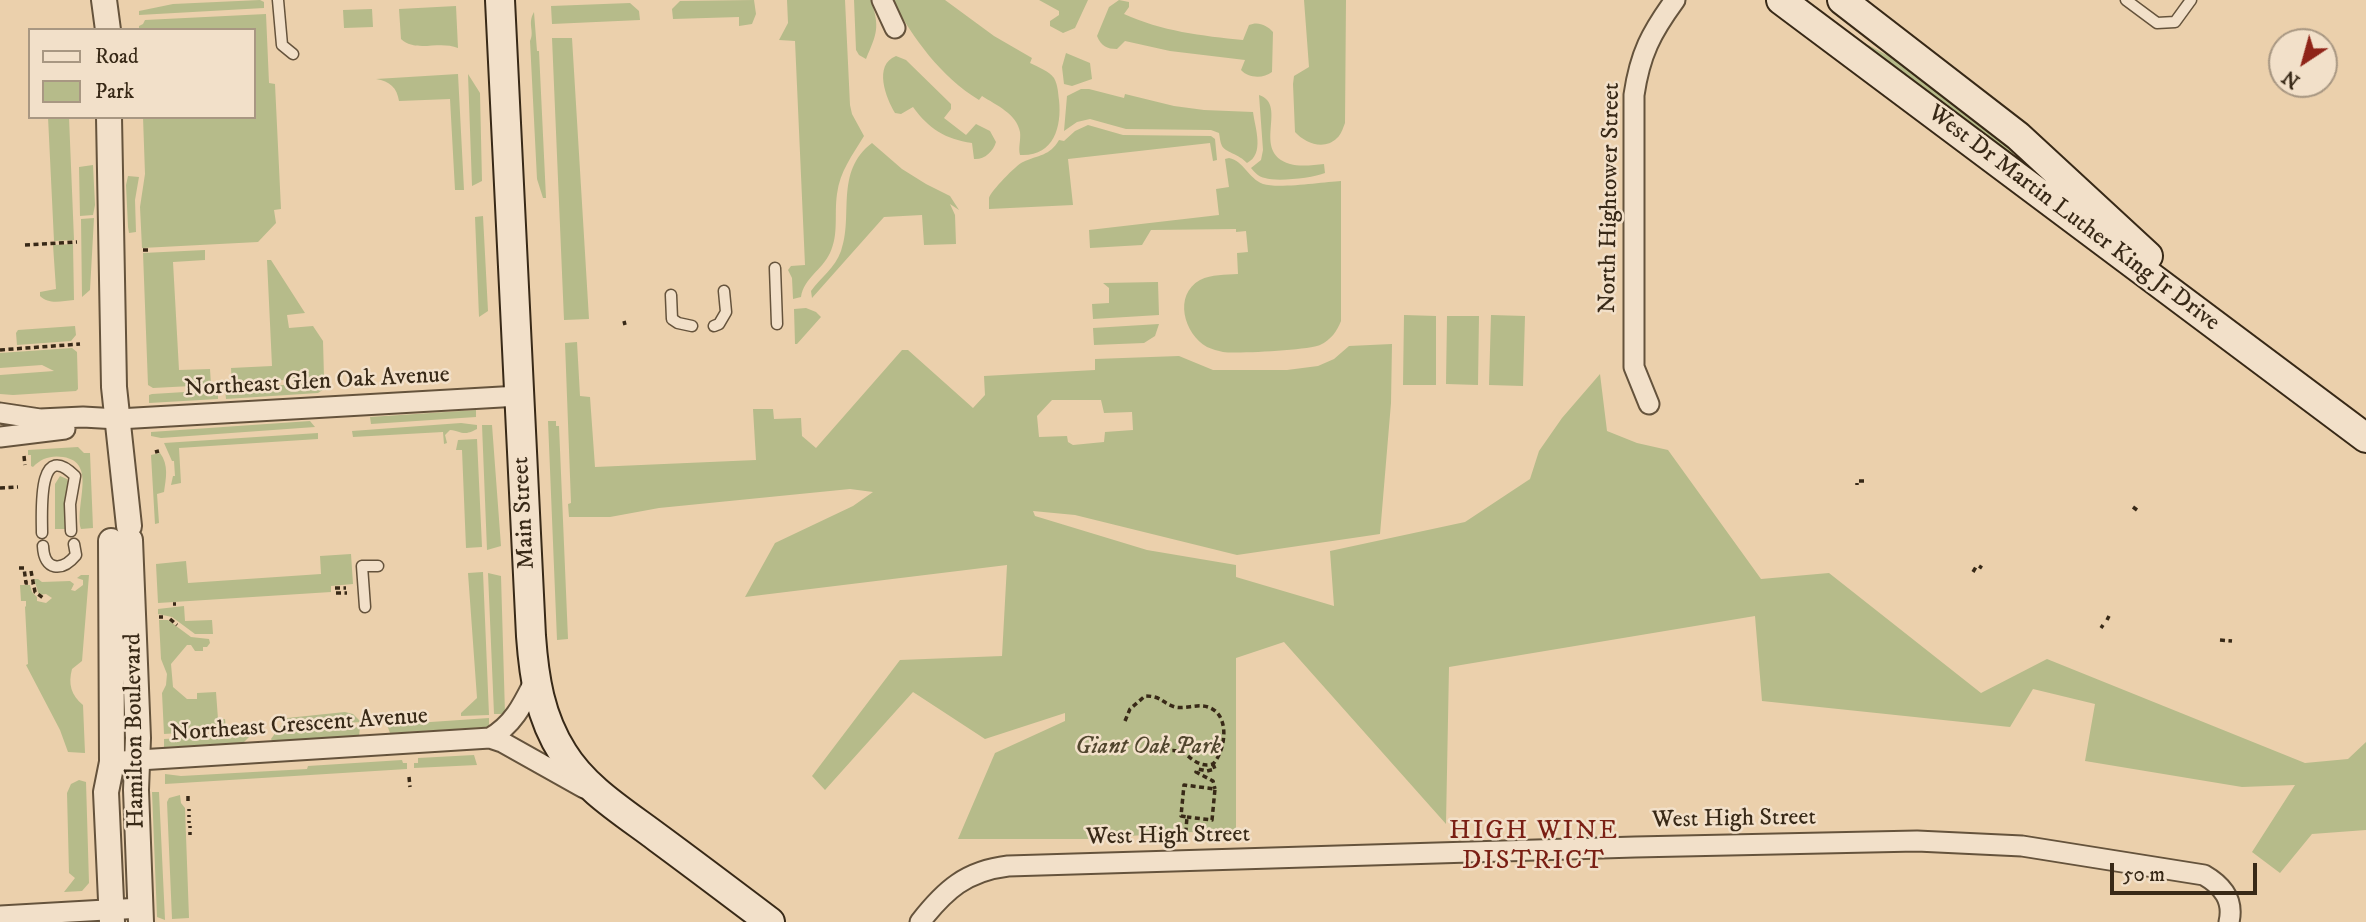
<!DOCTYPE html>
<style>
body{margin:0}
#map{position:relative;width:2366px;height:922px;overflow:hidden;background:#ebd0ac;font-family:"IM FELL DW Pica",serif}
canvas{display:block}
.legend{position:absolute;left:28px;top:28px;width:228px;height:91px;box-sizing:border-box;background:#f2e0c9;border:2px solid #a89782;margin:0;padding:9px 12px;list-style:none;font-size:21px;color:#382917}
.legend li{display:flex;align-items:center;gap:14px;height:35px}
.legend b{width:35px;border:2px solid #a89782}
.north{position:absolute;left:2268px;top:28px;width:70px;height:70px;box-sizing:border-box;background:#f2e0c9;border:2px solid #a89782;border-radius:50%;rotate:216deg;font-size:19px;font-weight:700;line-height:28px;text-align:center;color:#382917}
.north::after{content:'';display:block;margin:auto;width:24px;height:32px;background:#8f2418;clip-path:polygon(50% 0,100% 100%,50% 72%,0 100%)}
.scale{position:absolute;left:2110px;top:863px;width:147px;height:32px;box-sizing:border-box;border:4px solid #382917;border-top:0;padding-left:9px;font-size:21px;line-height:24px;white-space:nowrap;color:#382917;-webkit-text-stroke:5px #f2e0c9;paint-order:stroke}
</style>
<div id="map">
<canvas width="2366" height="922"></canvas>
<ul class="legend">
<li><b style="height:9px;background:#f2e0c9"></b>Road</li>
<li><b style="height:19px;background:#b6bb8a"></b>Park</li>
</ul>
<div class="north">N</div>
<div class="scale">50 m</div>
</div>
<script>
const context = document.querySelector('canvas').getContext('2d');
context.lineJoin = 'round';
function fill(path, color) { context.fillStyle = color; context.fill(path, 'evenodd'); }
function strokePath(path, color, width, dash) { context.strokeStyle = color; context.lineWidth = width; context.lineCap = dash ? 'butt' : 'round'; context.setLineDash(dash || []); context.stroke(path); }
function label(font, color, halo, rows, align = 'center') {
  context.font = font + ' "IM FELL DW Pica",serif'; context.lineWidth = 5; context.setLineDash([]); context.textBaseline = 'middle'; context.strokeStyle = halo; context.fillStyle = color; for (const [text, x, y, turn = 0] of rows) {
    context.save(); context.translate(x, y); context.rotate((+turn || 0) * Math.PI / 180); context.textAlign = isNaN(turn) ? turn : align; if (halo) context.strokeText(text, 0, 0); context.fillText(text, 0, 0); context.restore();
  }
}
fill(new Path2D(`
 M260,0L264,2V8L139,15V11L173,4Z
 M754,0L756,14L752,24L739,26V17L673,19L672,9L680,1Z
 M787,0H845L850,105L852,114L864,136C852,156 840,171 837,194C834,215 839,234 830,253C822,270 804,278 801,297L793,299L792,278L788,270L791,266L805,265L795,41L779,40L788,23Z
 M854,0H871C880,28 877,33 866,59L859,55L856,50Z
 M892,0H945L994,36L1032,58L1030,63C1038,67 1049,71 1054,78C1058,85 1058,93 1059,100C1062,128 1053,157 1020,155C1018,148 1021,140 1020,132C1017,114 996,105 982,96L979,100C940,76 914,39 892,0Z
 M1039,0H1088L1075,28L1063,33L1050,26V21L1059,15V11Z
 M1119,0L1129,2V7L1124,14C1161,31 1202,36 1243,40L1249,25C1258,21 1267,25 1273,32L1272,72C1263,79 1248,78 1241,70L1245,60L1170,51L1125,41L1117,49C1107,49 1101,46 1097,36L1109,7Z
 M1304,0H1346L1345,123C1343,128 1341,135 1337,138C1324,151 1305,143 1295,132L1293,84L1294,76L1309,67Z
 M630,3L639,11L640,20L552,24L551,6Z
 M456,6L458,48C439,40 416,53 401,39L399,9Z
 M372,9L373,27L344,28L343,10Z
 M534,12L537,51H539L546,198H543L537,179L530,41C535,31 527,24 534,12Z
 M266,14L269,83L275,84L281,209L274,210L276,223L258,242L142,248L140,207L145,174L143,117H254V30H139V26L143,24L145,20Z
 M1844,32L1898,61L2015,151L2007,161Z
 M552,38H572L589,319L564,320Z
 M1066,53L1090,63L1092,79L1072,86L1064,84L1062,67Z
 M896,56L906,60L951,104V109L944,118L966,135L976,124L990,131L996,142C993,152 984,160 974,159L972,143C945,139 929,129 913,107L901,114L895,113C886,98 873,65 896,56Z
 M458,74L464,190H455L450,99L399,101C397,88 390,81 376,79Z
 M468,74L480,93L482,181L472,186Z
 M1081,89H1089L1124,98L1125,94L1174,106L1204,110L1253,112C1255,128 1265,154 1247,163C1239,154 1225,152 1222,146C1220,142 1220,138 1219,133L1211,130L1126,129L1090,119L1077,122L1064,131L1067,96Z
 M1259,95C1289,105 1250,152 1290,164C1300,167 1314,165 1324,164L1325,173C1313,178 1277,182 1265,178C1259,177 1255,173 1251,168L1261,160L1263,150Z
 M48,117H69L74,240L54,241Z
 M1088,125L1123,135L1211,136L1215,139L1217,160L1213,161L1210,143L1068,159L1073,205L989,209C989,208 989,198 989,198C991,191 1016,165 1023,162C1038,155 1050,156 1059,140L1064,141L1075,131Z
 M872,143L902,169L926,184L950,196L959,210L950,204L955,215L956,244L924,245L922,215L884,217L812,298L811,291C821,277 835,268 841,251C854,216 834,172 872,143Z
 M1229,158C1244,161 1248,178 1263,184C1278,189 1323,182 1341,181V321C1337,331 1331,340 1320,345C1309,350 1237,354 1223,352C1218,351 1212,349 1207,347C1184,334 1173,295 1200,280C1212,274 1225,275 1238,274L1237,253L1248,252L1246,231L1236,232V229L1151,230L1142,245L1090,248L1089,230L1219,215L1216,189L1229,187L1225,159Z
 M93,165L95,205L93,215L80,216L79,167Z
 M128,176L139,177L135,200L136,232L129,233L128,227L126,185Z
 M483,216L488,311L479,317L475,217Z
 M94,218L90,290L82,297L81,219Z
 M73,244L74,300C62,301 49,305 40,296V292L56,289L53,245Z
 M205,250V260L173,262L179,370L210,369L211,385L153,388L148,385L143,253Z
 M267,260H271L305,313L287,315L289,328L313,326L323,341L324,377L232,384L231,368L272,366Z
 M1158,282L1159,315L1093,319L1092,304L1109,303V288L1103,283Z
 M806,308L816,312L821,317L797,344H795L794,309Z
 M1404,315L1436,316V385H1403Z
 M1491,315L1525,316L1523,386L1489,385Z
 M1447,316H1479L1478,385L1446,384Z
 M1159,324L1155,336L1144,343L1094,345L1093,328Z
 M75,326L76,335L71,341L17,345L16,333L18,330Z
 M577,342L580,396L590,397L595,467L756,460L753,409H773L774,419L801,418L802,436L816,448L902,350H908L973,408L985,395L984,376L1095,370V359L1179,356L1213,370H1287L1318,366L1334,359L1349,346L1392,344L1391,403L1380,534L1237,555L1075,515L1033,511L1035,516L1147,550L1236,565V577L1334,606L1330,551L1465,522L1530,479L1539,451L1562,418L1600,374L1607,431L1637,443L1668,450L1761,579L1829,573L1981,693L2047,659L2305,763L2348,759L2366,742V830L2312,834L2280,873L2252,852L2295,785L2242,787L2085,761L2095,704L2033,689L2010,727L1762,701L1755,616L1449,667L1446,824L1284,642L1236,658V833L1185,832L1089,839H958L995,753L1065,721V713L985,739L913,692L825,790L812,776L900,660L1002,656L1007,565L745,597L775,543L853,506L873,492L850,489L659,508L610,517H569L568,504L571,503L565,343ZM1052,400H1101L1104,413L1132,412L1133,430L1105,432L1104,442L1073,445L1068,442L1067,436L1039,437L1037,416Z
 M72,348L77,352L78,389L76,391L13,395L0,394V375L54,371L42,365L0,368V353Z
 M326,382L324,389L318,393L226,399L225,389Z
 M218,390V399L149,403V395L152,394Z
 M476,410V417L371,424L370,417Z
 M310,421L315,427L161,438L151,436V432Z
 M548,421H556V426H559L568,639L557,640Z
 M461,423L477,425V429C462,437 462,431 450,430L445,435L447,443L444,444L443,432L353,437L352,431Z
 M482,425H492L501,546L487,550Z
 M318,433V439L179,448L181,483L171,485L173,476H175L174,461H172L164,443Z
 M477,439L482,547L466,548L462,450H456L458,440Z
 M78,447L84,453H90L93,528L81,529C74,506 98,462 63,457C52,455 41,458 33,467L31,466V455H28V450Z
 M160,453C169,465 166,478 164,492L157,494L159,523L155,524L151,455Z
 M60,476L67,479L68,483L64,508L65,529H55V484Z
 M351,554L353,584L331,586V592L158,603L156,564L186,561L188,583L321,574L320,556Z
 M483,572L489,715L461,716V713L477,698L468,573Z
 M488,573L501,576L505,714H494Z
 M81,575H89L82,661L72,669C68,684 71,695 83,705L85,753L68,752L60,730L26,665L28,664L25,607L26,606V601H21L20,585H30L32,592L37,597V601L46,603L52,598L46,594L39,595L34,579H38L42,582L70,581L74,584L71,590L75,591L83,585V580L77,578Z
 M184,606L185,621L212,620L213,634H195L172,617L158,614V609Z
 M159,620H168L191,637L209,639L210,643L207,647H203V651H195L191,645H187L171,664L173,687L187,699H197V693L216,692L218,719H225L226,730L164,734L162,693L166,685L167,674L161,659Z
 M345,712L353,714L361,722L280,727L287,718Z
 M489,718V727L390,733L387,725Z
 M360,727L359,736L272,741L271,739L276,732Z
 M252,734L243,743L164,747V739Z
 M474,755L477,765L414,768V763H418V758Z
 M402,760L403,763H407V769L165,784V774L181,776L307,769L308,766Z
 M79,780L86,782L89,883L82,891L64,892L75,878L69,873L67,793L71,784Z
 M152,792H159L165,920L157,917Z
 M180,795L181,803L185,808L189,918L172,919L167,802L169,798Z`), '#b6bb8a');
const service = new Path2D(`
 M278,0L282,45L293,54
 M2126,0L2157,23L2175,22L2191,0
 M775,268L777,324
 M671,295L672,319L678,323L692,326
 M714,326L719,324L726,312L724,291
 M42,533C42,513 37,438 75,476L70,504L71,531
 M43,546C44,571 62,572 76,555L74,544
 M365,607L362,566H378`);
const minor = new Path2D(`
 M882,0L895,28
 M1649,404L1634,367V95C1640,54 1651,33 1675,0
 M0,413L40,419L83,417L118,419L519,396
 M0,437L65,429
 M490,738C514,724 523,704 535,680
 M123,761L490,738L502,742L584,788
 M0,916L141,908
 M920,922C945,890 966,871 1008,866L1635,847L1917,841L2022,846L2204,875C2223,886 2234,900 2229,922`);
const tertiary = new Path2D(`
 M104,0L108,30
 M109,117L114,387L129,526
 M130,540L138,738L136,790L141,922
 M111,541L112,762L106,792L112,922`);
const secondary = new Path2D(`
 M500,0L531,636C534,678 540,717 563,753C585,789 625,813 658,838C696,866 733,894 770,922
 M1781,0L2366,438
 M1842,0L2018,136L2148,256`);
strokePath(service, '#65533c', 13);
strokePath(minor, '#65533c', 23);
strokePath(tertiary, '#65533c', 28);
strokePath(secondary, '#382917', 32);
strokePath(new Path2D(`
 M25,245L77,242
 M143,250H148
 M624,321L625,325
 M0,350L80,344
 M155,452L159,451
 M24,456L25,465
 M1859,481H1866
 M1857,485V483
 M0,488L18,487
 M2133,507L2137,510
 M1979,566L1982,568
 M19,568H24L26,583H33
 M31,571L35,592L43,598
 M1973,572L1976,567
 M335,588H346
 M336,593H347
 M173,604H176
 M159,617H163
 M170,619L177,625
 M2107,620L2109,616
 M2101,628L2103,625
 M2220,640L2232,641
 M1125,721L1130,709L1145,696C1162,696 1162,703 1175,707C1184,709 1194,705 1203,706C1231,709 1227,749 1213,764C1191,770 1188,744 1165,752
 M1213,764L1215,769L1207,771L1198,769L1196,772L1213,781L1215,789
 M409,777L410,787
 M188,796V804
 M189,809V811
 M189,815V817
 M189,821V823
 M190,826V828
 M190,832V835
 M1185,841L1187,817L1181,816L1184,785L1215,789L1212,820L1187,817`), '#382917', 3.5, [5, 3.5]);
strokePath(service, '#f2e0c9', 10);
strokePath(minor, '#f2e0c9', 19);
strokePath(tertiary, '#f2e0c9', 24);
strokePath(secondary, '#f2e0c9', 28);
label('24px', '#382917', '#f2e0c9', [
 ["North Hightower Street",1611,198,-89],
 ["West Dr Martin Luther King Jr Drive",2073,219,37],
 ["Northeast Glen Oak Avenue",317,383,-3],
 ["Main Street",525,513,-93],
 ["Northeast Crescent Avenue",299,726,-4],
 ["Hamilton Boulevard",136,731,-91],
 ["West High Street",1734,820,-1],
 ["West High Street",1168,837,-1]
]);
label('italic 24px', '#51462e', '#f2e0c9', [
 ["Giant Oak Park",1148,748]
]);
context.letterSpacing = '2px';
label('26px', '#7a1f14', '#f2e0c9', [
 ["HIGH WINE",1534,833],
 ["DISTRICT",1534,863]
]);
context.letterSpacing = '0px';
</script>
